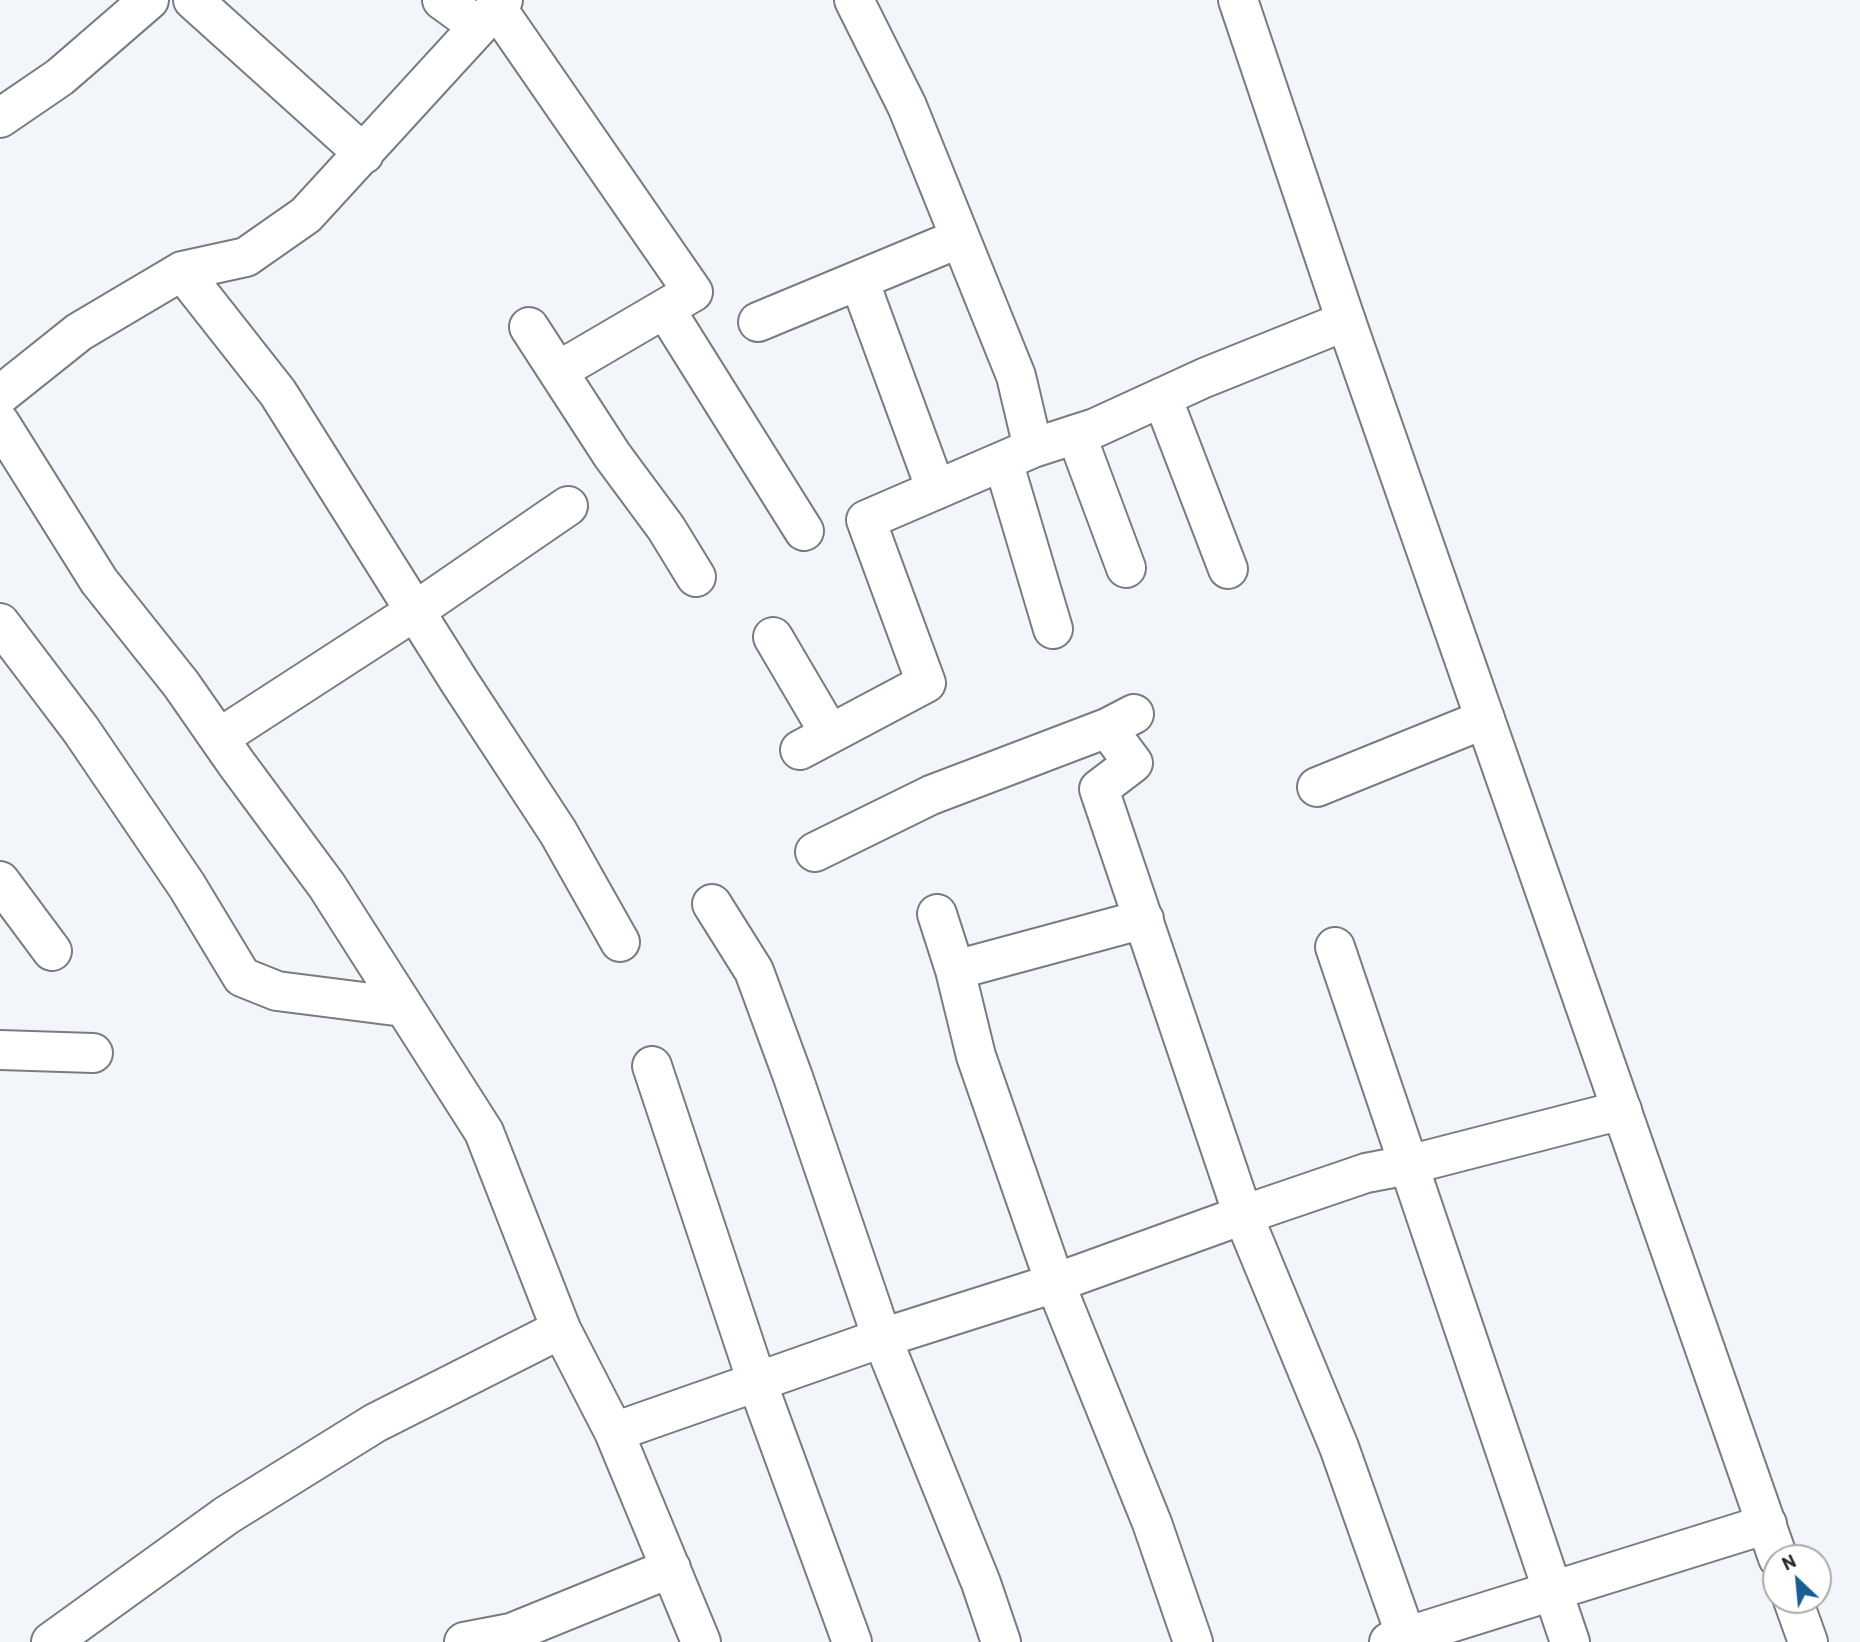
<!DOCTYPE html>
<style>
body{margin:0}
#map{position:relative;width:1860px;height:1642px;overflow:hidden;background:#f2f6fb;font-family:Barlow,sans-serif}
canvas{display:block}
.north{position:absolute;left:1762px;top:1544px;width:70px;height:70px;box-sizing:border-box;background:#fff;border:2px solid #a9aaaa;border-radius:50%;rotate:334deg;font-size:19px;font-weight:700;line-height:28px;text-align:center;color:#282a2b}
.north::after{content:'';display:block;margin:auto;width:24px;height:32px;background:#175f93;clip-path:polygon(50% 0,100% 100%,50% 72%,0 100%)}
</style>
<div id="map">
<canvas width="1860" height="1642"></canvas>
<div class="north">N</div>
</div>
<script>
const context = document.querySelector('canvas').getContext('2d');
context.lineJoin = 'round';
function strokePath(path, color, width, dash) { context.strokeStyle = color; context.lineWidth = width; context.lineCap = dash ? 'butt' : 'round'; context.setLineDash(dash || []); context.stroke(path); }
const street = new Path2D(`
 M193,0L364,154
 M442,0L478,26
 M854,0L907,106L1016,376L1033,448
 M496,7L693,292L558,371
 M0,118L60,77L149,0
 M182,271L278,393L459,681L558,832L620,942
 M859,280L936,490
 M665,309L804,531
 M758,322L960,238
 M529,327L612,455L666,528L696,577
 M0,395L79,332L182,271L246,257L306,215L503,0
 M1162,397L1228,569
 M0,423L99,581L181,684L236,763L327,886L484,1132L561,1329L614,1432L701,1642
 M1076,434L1126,568
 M1003,461L1053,629
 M0,623L81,730L187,886L242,977L277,991L403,1007
 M773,637L830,734
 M219,738L415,611L568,506
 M800,750L926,683L866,520L1033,448L1095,428L1204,378L1346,321
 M1317,787L1485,719
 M815,852L931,795L1107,728L1134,714
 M0,881L52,951
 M712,904L754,971L793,1077L882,1338L981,1583L1001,1642
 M937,914L955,970L976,1056L1055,1283L1152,1523L1193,1642
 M1335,947L1570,1642
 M955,970L1144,919
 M0,1050L93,1053
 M652,1066L757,1382L852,1642
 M614,1432L882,1338L1055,1283L1243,1215L1099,789L1133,763L1107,728
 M51,1642L227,1515L375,1423L561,1329
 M464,1642L511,1633L671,1568
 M1389,1642L1767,1524
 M1408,1642L1339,1447L1243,1215L1366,1173L1408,1165L1622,1110`);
const secondary = new Path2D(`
 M1238,0L1346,321L1778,1558
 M1793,1600L1808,1642`);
strokePath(street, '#787b80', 42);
strokePath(secondary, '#787b80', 42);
strokePath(street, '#fff', 38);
strokePath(secondary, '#fff', 38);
</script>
